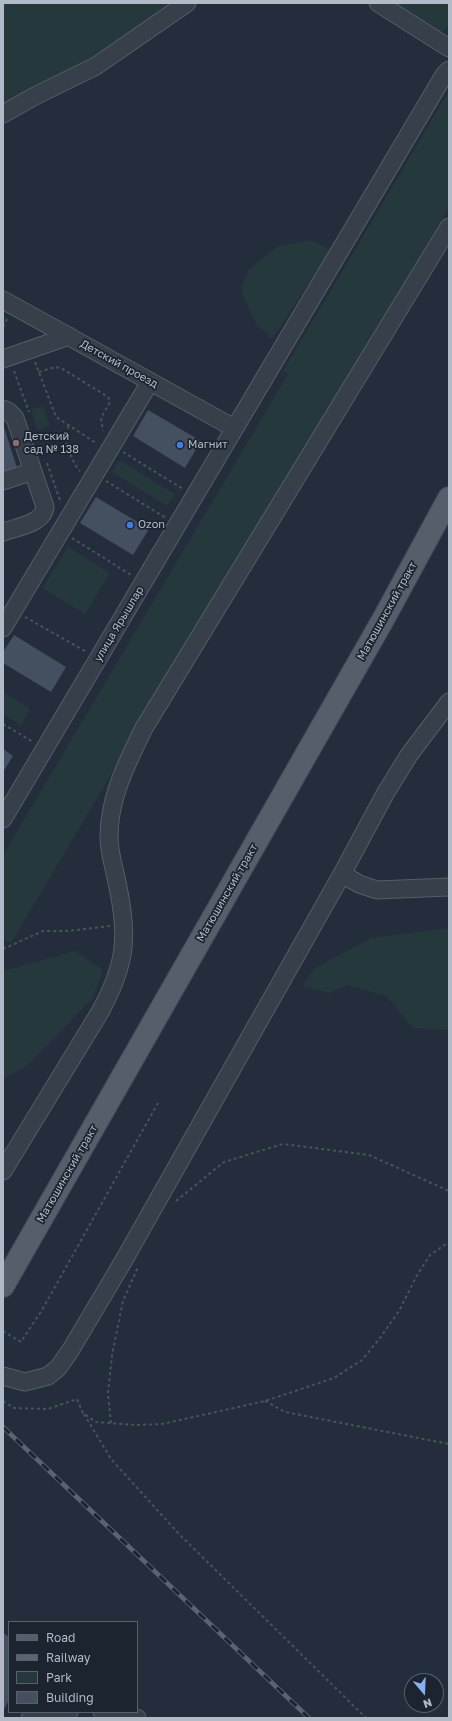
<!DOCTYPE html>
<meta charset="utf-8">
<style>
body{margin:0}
#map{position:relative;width:452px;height:1721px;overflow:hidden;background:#232d3b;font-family:"Golos Text",sans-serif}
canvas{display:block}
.frame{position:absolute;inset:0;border:4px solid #b2bac7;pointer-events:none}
.legend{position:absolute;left:8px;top:1621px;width:130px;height:92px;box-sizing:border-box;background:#1c2430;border:1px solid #58606c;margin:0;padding:5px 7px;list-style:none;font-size:12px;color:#b2bac7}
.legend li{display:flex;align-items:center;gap:8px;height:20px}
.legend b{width:20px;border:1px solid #58606c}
.north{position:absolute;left:404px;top:1673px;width:40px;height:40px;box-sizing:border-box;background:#1c2430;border:1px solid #58606c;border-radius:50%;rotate:161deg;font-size:11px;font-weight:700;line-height:16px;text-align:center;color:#b2bac7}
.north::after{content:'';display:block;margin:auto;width:14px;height:18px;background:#89b0f5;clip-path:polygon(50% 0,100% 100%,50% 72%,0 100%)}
</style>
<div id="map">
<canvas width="452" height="1721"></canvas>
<div class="frame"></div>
<ul class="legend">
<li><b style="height:5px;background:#555e6b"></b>Road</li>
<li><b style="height:5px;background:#596372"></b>Railway</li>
<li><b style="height:11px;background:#25393c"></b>Park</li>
<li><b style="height:11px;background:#445060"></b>Building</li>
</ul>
<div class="north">N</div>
</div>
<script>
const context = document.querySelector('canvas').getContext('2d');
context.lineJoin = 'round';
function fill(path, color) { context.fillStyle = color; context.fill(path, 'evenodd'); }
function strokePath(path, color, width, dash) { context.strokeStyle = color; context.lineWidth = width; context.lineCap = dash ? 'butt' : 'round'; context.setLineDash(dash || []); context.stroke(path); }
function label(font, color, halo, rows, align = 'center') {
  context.font = font + ' "Golos Text",sans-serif'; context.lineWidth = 3.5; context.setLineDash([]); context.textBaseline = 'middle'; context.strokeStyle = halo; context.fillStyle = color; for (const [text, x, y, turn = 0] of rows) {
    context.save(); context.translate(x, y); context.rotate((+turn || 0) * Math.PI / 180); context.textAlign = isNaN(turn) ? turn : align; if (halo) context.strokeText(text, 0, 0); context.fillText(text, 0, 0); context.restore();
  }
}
fill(new Path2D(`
 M3,3H189L3,120Z
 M395,3H449V27L440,33Z
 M449,91V207L11,943L3,940V855L288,374L283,371Z
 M312,240L331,250L272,339L256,324L241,291L248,270L278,246Z
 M43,406L50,426L37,430L31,410Z
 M119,460L175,494L167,506L112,472Z
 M68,547L110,573L85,614L42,588Z
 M3,692L30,709L21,725L3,714Z
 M449,928V1030L413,1028L386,996L348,985L329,993L302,986L315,968L371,938Z
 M75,951L103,970L93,998L27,1066L3,1079V971Z`), '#25393c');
fill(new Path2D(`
 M148,410L201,441L185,468L133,436Z
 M3,424L18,471L3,476Z
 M96,497L149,529L133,555L80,523Z
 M14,635L66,667L51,692L3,663V652Z
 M3,749L13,756L3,772Z
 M3,1633L9,1637V1700L3,1711Z`), '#445060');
const minor = new Path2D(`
 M378,3L449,48
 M3,114L35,96L96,66L187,3
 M3,300L234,428
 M3,359L69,336
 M3,409L8,411L15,418L45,507C43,524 17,527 3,532
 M3,481L33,471
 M3,628L150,382
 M3,819L444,75L449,70
 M342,874L359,884L377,890L449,887
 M3,1171L100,1012C125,966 129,939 118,887C115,870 109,854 109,837C109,797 127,763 144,728L449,227
 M3,1376L25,1382L48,1376L58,1368L70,1351L124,1260L342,874L385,794L409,755L449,702
 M102,1712L137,1718
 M30,1718L69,1712`);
const major = new Path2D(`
 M3,1286L384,618L449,498`);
strokePath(minor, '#555d69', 19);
strokePath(major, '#404854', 24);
strokePath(new Path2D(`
 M3,327L7,319
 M35,362L56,417L96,443
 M14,371L29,412
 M39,372L55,367L61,368L108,397L110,402L101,418L103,431
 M69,426C67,429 65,432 65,435C65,443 74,466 80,471
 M123,452L183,489
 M47,463L61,503
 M106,481L166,518
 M72,538L131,575
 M25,617L85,651
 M3,724L33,742
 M3,949L43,931H68L110,926
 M176,1201L224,1162L283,1144L369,1155L449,1191
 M3,1331L21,1342L42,1310L158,1103
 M3,1401L14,1408L48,1409L77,1399L83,1413L96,1422L136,1425L162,1424L265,1401L334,1378L362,1360L380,1338L399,1311L416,1277L430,1255L449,1242
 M265,1401L285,1412L449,1444
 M84,1414L111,1459L178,1533L366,1718
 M111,1423L108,1393L112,1355L123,1301L138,1267`), '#435659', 2, [3, 3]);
strokePath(minor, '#373f4b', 17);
strokePath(major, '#555e6b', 22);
const rail = new Path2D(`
 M3,1427L309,1718`);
strokePath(rail, '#596372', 4.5);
strokePath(rail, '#1c2430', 3, [9]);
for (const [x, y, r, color] of [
 [16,443,4,"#8d6e63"],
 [180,445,4,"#3f7fe0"],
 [130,525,4,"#3f7fe0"]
]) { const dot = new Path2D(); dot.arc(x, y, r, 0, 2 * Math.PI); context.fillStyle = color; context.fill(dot); strokePath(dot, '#1c2430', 1.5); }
label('11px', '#b2bac7', '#1c2430', [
 ["Детский проезд",119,364,29],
 ["Матюшинский тракт",387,611,-61],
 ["улица Ярышлар",119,624,-59],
 ["Матюшинский тракт",227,893,-60],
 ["Матюшинский тракт",67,1174,-60]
]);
label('11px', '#b2bac7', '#1c2430', [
 ["Детский",24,437],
 ["сад № 138",24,450],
 ["Магнит",188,445],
 ["Ozon",138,525]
], 'left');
</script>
